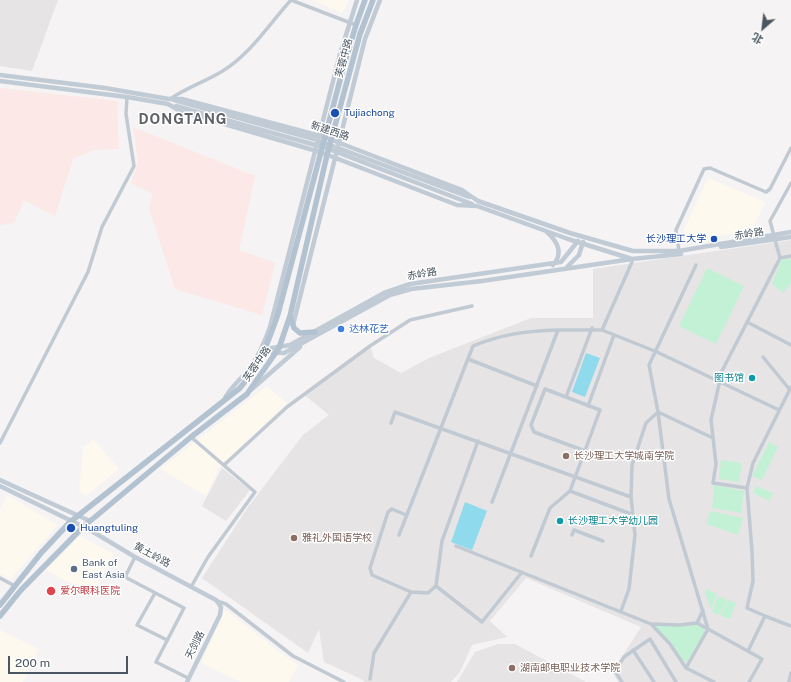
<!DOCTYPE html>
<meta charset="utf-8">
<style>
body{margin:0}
#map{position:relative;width:791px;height:682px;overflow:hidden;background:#f5f3f3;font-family:"Public Sans","Noto Sans SC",sans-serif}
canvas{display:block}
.north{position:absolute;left:743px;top:8px;width:40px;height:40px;-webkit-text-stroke:3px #fff;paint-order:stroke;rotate:208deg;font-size:11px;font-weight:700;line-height:16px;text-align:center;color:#4a5661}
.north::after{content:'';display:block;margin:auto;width:14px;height:18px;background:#4a5661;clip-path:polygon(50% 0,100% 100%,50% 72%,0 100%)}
.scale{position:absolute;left:8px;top:656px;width:120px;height:18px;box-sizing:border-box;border:2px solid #4a5661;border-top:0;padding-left:5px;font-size:12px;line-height:14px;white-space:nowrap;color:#4a5661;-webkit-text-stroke:3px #fff;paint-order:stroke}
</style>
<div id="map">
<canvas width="791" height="682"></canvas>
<div class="north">北</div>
<div class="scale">200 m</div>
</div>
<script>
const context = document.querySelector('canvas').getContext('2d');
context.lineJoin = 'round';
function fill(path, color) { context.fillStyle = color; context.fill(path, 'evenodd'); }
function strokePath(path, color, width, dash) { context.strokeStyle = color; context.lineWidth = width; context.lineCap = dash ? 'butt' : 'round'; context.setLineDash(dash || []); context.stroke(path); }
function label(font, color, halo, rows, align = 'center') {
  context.font = font + ' "Public Sans","Noto Sans SC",sans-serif'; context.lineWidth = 3; context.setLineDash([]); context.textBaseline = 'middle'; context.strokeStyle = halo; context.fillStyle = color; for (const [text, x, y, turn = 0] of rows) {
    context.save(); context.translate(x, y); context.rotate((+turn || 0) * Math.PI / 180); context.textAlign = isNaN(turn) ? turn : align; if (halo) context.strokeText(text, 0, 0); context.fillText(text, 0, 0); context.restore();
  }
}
fill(new Path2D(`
 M313,0H349L342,13Z
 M708,178L766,202L751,231L685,240L684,229Z
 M267,386L287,403L219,468L206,496L160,469Z
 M93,439L119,469L86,496L79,491L83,448Z
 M7,495L58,525L11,579L0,574V510Z
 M80,536L114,554L93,595L46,570Z
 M225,609L278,651L298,665L289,682H240L201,663Z
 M0,630L39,649L23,682H0Z`), '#fdf9ef');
fill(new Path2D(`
 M0,0H58L32,71L0,66Z
 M791,240V682H618L612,672L641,627L526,578L490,621L507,637L472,645L460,672L451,682H365L361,679L324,662L319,629L308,653L202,578L248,507L303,435L329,415L303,394L370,346L374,358L401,373L429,358L531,318H593V269Z
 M222,468L250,490L226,521L202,506Z
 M498,644H515L586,682H457L475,652Z`), '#e6e4e5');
fill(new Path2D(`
 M0,88L117,101L119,149L94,150L73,159L55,216L24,200L14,223L0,225Z
 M133,127L255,176L239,250L275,263L262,315L175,289L149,208L153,194L131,183L138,162Z`), '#fce8e6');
fill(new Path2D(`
 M791,259V283L783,293L772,284L781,260Z
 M707,268L744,286L716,344L679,326Z
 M769,442L778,447L762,480L752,476Z
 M721,460L742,463L739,482L719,479Z
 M714,485L744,491L741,513L712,508Z
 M756,486L773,493L769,501L753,493Z
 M710,511L743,518L738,535L707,524Z
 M706,589L717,594L711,609L705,593Z
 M718,596L727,600L720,615L712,612Z
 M728,600L736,603L730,619L721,616Z
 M657,625H696L703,628L705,632L689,659L686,662L683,661L671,643L655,627Z`), '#c3f1d5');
fill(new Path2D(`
 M586,353L600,358L585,397L572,392Z
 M465,502L487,511L472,550L451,542Z`), '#90daee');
strokePath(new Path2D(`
 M170,99C186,88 204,82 221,72C250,55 269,24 291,0L356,25
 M791,183L770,221L780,258L722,371L711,420L716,464L713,483L747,488L753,463L791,387
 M679,251L676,230L704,169L710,168L766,192L770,189L791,148
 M780,258L791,256
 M696,265L649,365L658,412L713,438
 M747,322L791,345
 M602,330L632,262
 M763,357L790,390
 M468,359L537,386
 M566,397L592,328
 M588,406L614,335
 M658,412L669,499L708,629L762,659L749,682
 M391,423L395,412L631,497
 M191,437L255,492L208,557L191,587
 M478,441L442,541L436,586L482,622L522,572
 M0,443L88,272L102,227L134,166L126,114L127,97
 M224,465L287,407L370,346L410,320L472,306
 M747,488L752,551L753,581L747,608L765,616L748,651
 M570,491L631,514
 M492,502L558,330H602L657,352L779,410
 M406,515L392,509L388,512L370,568L372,575L411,592L428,593L436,586
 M399,535L473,346C502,334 526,331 558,330
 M572,535L574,530L603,541
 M456,546L651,624L670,644L686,668L714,682
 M531,556L550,508L570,491L600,410L545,389L531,425L534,432L585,451
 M135,557L125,577L184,608L156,662L188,678
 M0,578L15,586
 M155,593L137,625L167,640
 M217,601L226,604L293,656L344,682
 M621,611L629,589L635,535L631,497L632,465L646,423L658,412
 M765,616L791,626
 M697,623L703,610
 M651,624L680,625L697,623L708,629L686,668
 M633,650L654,682
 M370,679L374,653L411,592
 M622,682L615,671L624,657L650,639L676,682
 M789,682L791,673`), '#c1cad2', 3.5);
strokePath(new Path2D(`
 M0,75L105,88L169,99H182L324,137L462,190L478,201L570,233L633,251H679L791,232
 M0,81L127,97L168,104L180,111L320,152L457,205L477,206L568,239L632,259
 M174,100L314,139L469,197
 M176,106L319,146
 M326,148L472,204
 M547,232C557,241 564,253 553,265
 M721,247L791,237
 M567,267L579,255L583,242
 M293,325L365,39L380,0
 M266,349L290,345L384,293L410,284L561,262L578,241
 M265,352L284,353L390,295L411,289L482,281L632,259L681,254
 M252,389L300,347
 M224,400C230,387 243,378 251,366C260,354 265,341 270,327L340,54L357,0
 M0,480L90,521
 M0,486L90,530L135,557L216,600L221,607L220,615L187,682`), '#c1cbd6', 4.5);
strokePath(new Path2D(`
 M290,316L294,328L300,333L315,332
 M0,605L41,553L70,522L240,388C261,363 267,345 278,314L343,69L356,25L365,0
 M0,616L21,590L83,527L191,437L247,394L279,348L290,316L327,155L360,34L373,0`), '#b3c2d1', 5.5);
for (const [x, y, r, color] of [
 [335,113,5,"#1a4fb4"],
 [714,239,4,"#1a4fb4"],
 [341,329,4,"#3f7fe0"],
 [752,378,4,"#0f9aa8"],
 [566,456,4,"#8d6e63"],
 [560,521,4,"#0f9aa8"],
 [71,528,5,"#1a4fb4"],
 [294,538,4,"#8d6e63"],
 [74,569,4,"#5c6f8a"],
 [51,591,5,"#e0444e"],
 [512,668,4,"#8d6e63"]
]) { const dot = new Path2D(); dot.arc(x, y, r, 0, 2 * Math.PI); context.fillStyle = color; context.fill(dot); strokePath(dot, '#fff', 1.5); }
label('10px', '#4a5661', '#fff', [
 ["芙蓉中路",344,58,-75],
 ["新建西路",330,131,18],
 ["赤岭路",749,234,-9],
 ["赤岭路",422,274,-10],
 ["芙蓉中路",257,364,-55],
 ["黄土岭路",152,555,29],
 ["天剑路",195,645,-63]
]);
label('10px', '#164399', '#fff', [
 ["Tujiachong",344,113],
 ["长沙理工大学",706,239,"right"],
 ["Huangtuling",80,528]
], 'left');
label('10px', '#366cbe', '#fff', [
 ["达林花艺",349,329]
], 'left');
label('10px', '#0d838f', '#fff', [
 ["图书馆",744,378],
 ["长沙理工大学幼儿园",568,521,"left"]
], 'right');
label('10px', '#785e54', '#fff', [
 ["长沙理工大学城南学院",574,456],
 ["雅礼外国语学校",302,538],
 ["湖南邮电职业技术学院",520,668]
], 'left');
label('10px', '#4e5e75', '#fff', [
 ["Bank of",82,563],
 ["East Asia",82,575]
], 'left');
label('10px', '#be3a42', '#fff', [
 ["爱尔眼科医院",60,591]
], 'left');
context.letterSpacing = '1px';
label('bold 14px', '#5f6368', '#fff', [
 ["DONGTANG",183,120]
]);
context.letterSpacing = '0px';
</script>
